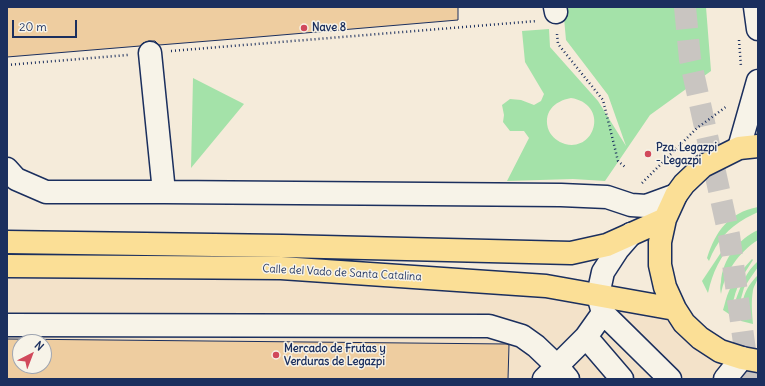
<!DOCTYPE html>
<style>
body{margin:0}
#map{position:relative;width:765px;height:386px;overflow:hidden;background:#f5ebda;font-family:Delius,sans-serif}
canvas{display:block}
.frame{position:absolute;inset:0;border:8px solid #1b2f5e;pointer-events:none}
.north{position:absolute;left:12px;top:334px;width:40px;height:40px;box-sizing:border-box;background:#f7f3e8;border:1px solid #9fa5b1;border-radius:50%;rotate:42deg;font-size:11px;font-weight:700;line-height:16px;text-align:center;color:#1b2f5e}
.north::after{content:'';display:block;margin:auto;width:14px;height:18px;background:#d1495b;clip-path:polygon(50% 0,100% 100%,50% 72%,0 100%)}
.scale{position:absolute;left:12px;top:20px;width:65px;height:18px;box-sizing:border-box;border:2px solid #1b2f5e;border-top:0;padding-left:5px;font-size:12px;line-height:14px;white-space:nowrap;color:#1b2f5e;-webkit-text-stroke:3px #f7f3e8;paint-order:stroke}
</style>
<div id="map">
<canvas width="765" height="386"></canvas>
<div class="frame"></div>
<div class="north">N</div>
<div class="scale">20 m</div>
</div>
<script>
const context = document.querySelector('canvas').getContext('2d');
context.lineJoin = 'round';
function fill(path, color) { context.fillStyle = color; context.fill(path, 'evenodd'); }
function strokePath(path, color, width, dash) { context.strokeStyle = color; context.lineWidth = width; context.lineCap = dash ? 'butt' : 'round'; context.setLineDash(dash || []); context.stroke(path); }
function label(font, color, halo, rows, align = 'center') {
  context.font = font + ' Delius,sans-serif'; context.lineWidth = 3; context.setLineDash([]); context.textBaseline = 'middle'; context.strokeStyle = halo; context.fillStyle = color; for (const [text, x, y, turn = 0] of rows) {
    context.save(); context.translate(x, y); context.rotate((+turn || 0) * Math.PI / 180); context.textAlign = isNaN(turn) ? turn : align; if (halo) context.strokeText(text, 0, 0); context.fillText(text, 0, 0); context.restore();
  }
}
fill(new Path2D(`
 M281,268L675,309L731,355L725,379H7V273ZM20,342H44V366H20Z`), '#f3e2c9');
fill(new Path2D(`
 M563,7H706L711,71L650,115L605,181L573,179L507,181L529,138L524,131H510L503,122L504,115L502,105L510,99L521,100L534,105L541,101L544,94L525,62L522,31L549,29L550,47L598,101L626,146L608,95L566,40ZM571,98C609,104 596,152 565,144C558,142 552,137 549,131C542,113 554,101 571,98Z
 M193,78L244,104L191,168Z
 M758,207V212C754,214 750,216 746,218C728,228 717,241 709,261L707,258C716,231 728,213 758,207Z
 M758,230V240C739,252 725,272 721,294C720,290 720,286 721,282C722,260 739,238 758,230Z
 M734,239L735,240C720,257 713,271 708,293L702,281L720,254Z
 M752,259L753,260C741,278 732,293 732,316L723,310C725,304 726,297 729,291C734,279 743,269 752,259Z
 M758,261V267L749,280L744,288L740,302L736,299C742,283 746,272 758,261Z
 M758,275C758,281 754,285 753,290C751,302 752,313 753,324L741,321C741,301 744,289 758,275Z`), '#a4e2a9');
const building = new Path2D(`
 M7,7H458V20L246,38L159,45L155,41H149L143,43L140,46L7,57Z
 M7,339L507,344L509,345L508,379H7ZM20,342H44V366H20Z`);
fill(building, '#eecda0');
strokePath(building, '#1b2f5e', 1);
strokePath(new Path2D(`
 M685,7L690,59L729,235L749,379`), '#c9c5c1', 22, [22, 11]);
const minor = new Path2D(`
 M555,7L556,12
 M755,7L758,29
 M150,53L164,192
 M739,148L758,81
 M7,169L16,179L46,192H164L561,195L607,197L631,205L646,206L676,195
 M631,234L618,249L603,272L598,295L603,313L670,379
 M7,325L489,326L522,336L536,346L557,366L568,379
 M586,337L622,379
 M544,379L586,337L603,313
 M725,379L742,358`);
const major = new Path2D(`
 M758,146L739,148L703,166L684,184L676,195L665,219L660,242V265L665,287L675,309L684,323L700,338L720,351L742,358L758,361
 M7,242L283,246L571,253L607,245L665,219
 M7,266L281,268L546,286L675,309`);
strokePath(minor, '#1b2f5e', 25);
strokePath(major, '#1b2f5e', 25);
strokePath(new Path2D(`
 M557,34L558,44L603,100L618,161L625,167
 M739,40L741,67
 M171,51L537,21
 M7,65L128,55
 M642,183L697,128L719,112L727,106`), '#1b2f5e', 2.5, [1, 3]);
strokePath(minor, '#f7f3e8', 22);
strokePath(major, '#fbdf96', 22);
for (const [x, y, r, color] of [
 [304,28,4,"#d1495b"],
 [648,154,4,"#d1495b"],
 [276,355,4,"#d1495b"]
]) { const dot = new Path2D(); dot.arc(x, y, r, 0, 2 * Math.PI); context.fillStyle = color; context.fill(dot); strokePath(dot, '#f7f3e8', 1.5); }
label('bold 11px', '#1b2f5e', '#f7f3e8', [
 ["Nave 8",312,28],
 ["Pza. Legazpi",656,148],
 ["- Legazpi",656,161],
 ["Mercado de Frutas y",284,349],
 ["Verduras de Legazpi",284,362]
], 'left');
label('11px', '#1b2f5e', '#f7f3e8', [
 ["Calle del Vado de Santa Catalina",342,273,3]
]);
</script>
